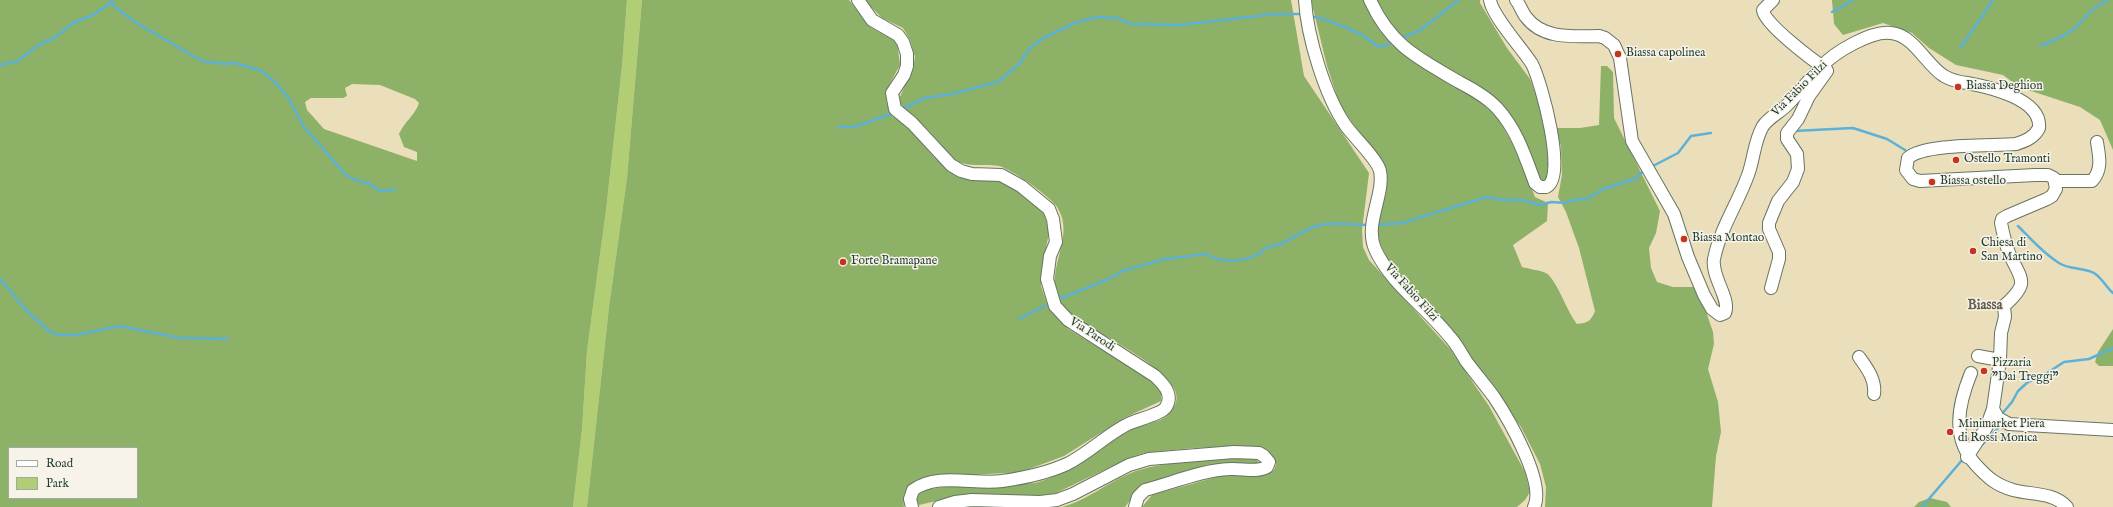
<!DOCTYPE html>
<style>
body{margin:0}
#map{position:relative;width:2113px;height:507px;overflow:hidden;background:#ebdeba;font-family:"IM FELL English",serif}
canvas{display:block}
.legend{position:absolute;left:8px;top:447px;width:130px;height:52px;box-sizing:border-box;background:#f7f3e8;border:1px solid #a1aaa0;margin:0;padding:5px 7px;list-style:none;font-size:12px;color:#1f3d34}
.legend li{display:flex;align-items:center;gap:8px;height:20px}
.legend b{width:20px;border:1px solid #a1aaa0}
</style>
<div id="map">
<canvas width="2113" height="507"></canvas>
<ul class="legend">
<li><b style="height:5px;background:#fff"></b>Road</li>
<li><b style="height:11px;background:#b2ce75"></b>Park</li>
</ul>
</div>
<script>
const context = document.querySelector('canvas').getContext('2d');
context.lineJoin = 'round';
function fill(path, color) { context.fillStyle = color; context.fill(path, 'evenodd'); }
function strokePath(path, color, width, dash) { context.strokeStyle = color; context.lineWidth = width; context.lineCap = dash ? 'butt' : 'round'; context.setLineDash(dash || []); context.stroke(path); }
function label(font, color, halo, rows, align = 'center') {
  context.font = font + ' "IM FELL English",serif'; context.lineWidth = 3; context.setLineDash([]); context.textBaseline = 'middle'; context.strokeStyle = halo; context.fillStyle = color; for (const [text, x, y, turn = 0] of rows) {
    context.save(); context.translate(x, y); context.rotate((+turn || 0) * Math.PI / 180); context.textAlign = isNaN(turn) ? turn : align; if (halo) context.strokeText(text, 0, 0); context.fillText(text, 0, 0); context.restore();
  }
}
fill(new Path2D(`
 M627,0H642L627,178L609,307L587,507H573L582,429L587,351L606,210L622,66Z`), '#b2ce75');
fill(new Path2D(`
 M0,0H627L622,66L606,210L587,351L582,429L573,507H0ZM352,84L380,85L415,99L419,103C416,114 404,122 399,134L404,147L417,152V161L324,129L307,110L305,102L311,98H343L347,96L345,88ZM9,448H137V498H9Z
 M642,0H849L870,27L897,42L900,65L889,85L886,101L892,116L906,125L934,157L959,177L993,180L1004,183L1022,193L1040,208L1045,216L1049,232L1043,265L1041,286L1048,306L1068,329L1151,380L1161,392V401L1124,418L1064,456L1021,472L922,478C910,485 902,492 904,507H587L609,307L627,178Z
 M864,0H1291L1304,76L1369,173L1362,230L1363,247L1369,260L1450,349L1489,406L1525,472L1530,492L1525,500L1517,507H1142L1152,495L1220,476L1265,475L1274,470L1276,464L1272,455L1268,451L1251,446L1193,448L1144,453L1129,458L1056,493L1037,497L981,494L962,495L919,505L916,501L917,496L924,490L945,487L1035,483C1073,473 1101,446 1135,428C1144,423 1156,423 1164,418C1168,416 1170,411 1173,408C1199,376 1083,329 1066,310C1036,275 1079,241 1057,207C1050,196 1011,169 999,166C984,163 970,168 956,161C952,159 949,154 946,150C936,139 927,128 916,118C911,113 905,110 900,104L899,99L913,68L915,57L910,40L903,28L882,18Z
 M1311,0H1365L1379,30L1393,46L1473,96L1496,116L1518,153L1535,197L1548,203L1547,221L1513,245L1522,267C1529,269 1539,270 1546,273C1557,280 1567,312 1577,324C1588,323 1591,321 1595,311L1579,248L1566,212L1558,197L1562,175L1561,146L1555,128H1580L1599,125L1601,66H1607L1613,72L1614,118L1660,211L1656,233L1649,248L1651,268L1657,282L1673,287H1694L1703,303L1713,332L1714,344L1708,369L1718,402L1721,432L1716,456L1712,507H1545L1546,487L1540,464L1521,427L1450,331L1388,260L1380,243L1377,233L1378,219L1373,151L1346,114L1338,99L1327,66Z
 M1377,0H1480V3L1507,48L1530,79L1541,108L1550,155L1547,181H1541L1539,179L1531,154L1524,138L1485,91L1434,60L1411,44L1392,26Z
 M1832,0H2113V150L2100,120L2080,107L2019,87L2003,75L1956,65L1929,48L1912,33L1883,23L1843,35L1834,24Z
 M2113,329V366H2099L2095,362L2098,352Z
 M1232,458L1256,459L1260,463H1231L1212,466L1141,486L1125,507H1062C1089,500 1111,479 1139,470C1168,461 1202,462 1232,458Z
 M1930,498L1947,502L1951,507H1914L1919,502Z`), '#8db166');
strokePath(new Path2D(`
 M110,3L135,22L202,61L226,64L235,63L262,71L278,85L289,99L304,127L346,175L358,181L368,183L380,191L395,190
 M1832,12L1853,0
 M1310,16C1329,20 1363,32 1377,46H1384L1393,42
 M1401,38L1419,31L1459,0
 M2041,46L2063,36L2075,28L2093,9L2108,0
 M1961,47L1993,0
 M0,65L18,61L40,44L53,39L73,23L93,15L114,0
 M902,109L925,98L952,94L998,82L1019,64L1030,48L1045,37L1075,23L1097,17L1117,18L1131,24L1179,25L1276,14H1303
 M839,127H854L894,113
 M1794,131L1853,128L1887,139L1905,150
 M1651,167L1678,153L1691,136L1711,133
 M1376,225L1402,223L1487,197L1503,200H1522L1540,205L1551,202L1566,203L1573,200L1587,199L1603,189L1634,179L1645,170
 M2018,226C2031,239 2043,253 2059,263C2070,270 2082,267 2094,273C2102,278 2106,287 2113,293
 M0,279L29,313L49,331L57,335H76L119,326L180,338L228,339
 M1057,300L1111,278L1122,271L1165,259L1206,254C1222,264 1246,262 1262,252C1263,251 1264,249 1266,248C1270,245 1276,246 1281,244C1294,238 1305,228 1320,225C1336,222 1353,225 1369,225
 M1019,319L1051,303
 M2001,415L2012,402L2018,391L2028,382L2047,373L2064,362L2089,359L2113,348
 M1980,447L2001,425
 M1922,507L1963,459`), '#5bb1d7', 2.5);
const minor = new Path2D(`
 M858,0L872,20L898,35L903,42L907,54V66L904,75L892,93L895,109L912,123L951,165L961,171L972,174L1001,175L1021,186L1049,209L1053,219L1056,242L1050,256L1047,279L1055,306L1068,320L1155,376C1163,384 1174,394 1166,407C1162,414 1136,420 1128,424C1106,435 1089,453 1067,464C1047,473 1024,478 1002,481C974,485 938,472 913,490L910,499L912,507
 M1305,0C1307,36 1325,96 1346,126C1353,136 1378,160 1380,171C1385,194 1364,224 1375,249C1390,283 1426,307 1449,336C1456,343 1461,353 1466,361C1475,373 1485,385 1494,397C1508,418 1546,483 1534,507
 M1370,0C1391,46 1418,58 1459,82C1472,89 1487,97 1497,108C1517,130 1525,156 1535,183L1540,187H1546C1568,179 1541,81 1532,64C1522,48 1492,16 1490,0
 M1516,0C1520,5 1522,12 1526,17C1543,40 1574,36 1599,36L1605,38L1614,45L1620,58L1632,141L1674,214L1688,257L1704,295L1712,309L1720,315L1725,313C1731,299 1711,277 1714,259C1720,229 1738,203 1748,175C1754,159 1754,141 1763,126C1769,117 1781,112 1788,104C1800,92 1810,78 1822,66C1835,52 1872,30 1891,33C1914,35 1926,65 1944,76C1951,80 1959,82 1967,83C1989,87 2042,99 2039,128C2034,138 2025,141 2016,144C1992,146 1924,143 1908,158L1906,170L1913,179L1920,181L2035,175H2048L2054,178L2056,189L2052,196L2047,199L2007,216L2002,219L2001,223C2003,233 2005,243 2009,253C2021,280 2031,282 2004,306L2005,317L2001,333L2000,360L1993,409L1998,418L2009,424L2113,430
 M2056,181H2092C2103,169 2099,156 2097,142
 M1771,288L1779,259V252L1769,229V223L1778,201L1793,182L1798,169L1797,154L1787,139V133L1798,119L1809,96L1827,71L1826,69C1814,61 1763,23 1763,10L1773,0
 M1978,356L2000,360
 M1859,357C1867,368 1876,380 1874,394
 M1971,373C1958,405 1951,438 1976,465C1988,478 1996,485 2013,490C2032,495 2053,492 2067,507
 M1967,457L1986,428L1993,409
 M939,507L955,502L972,500L1040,502L1057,500L1073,494L1129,465L1149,459L1234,452L1259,453L1264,456L1269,462L1267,467C1256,473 1242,468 1230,469C1202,470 1172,483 1145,490L1138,497L1135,507`);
strokePath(minor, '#667563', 14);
strokePath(minor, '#fff', 12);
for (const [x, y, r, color] of [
 [1618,54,4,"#c8321e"],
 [1958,87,4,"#c8321e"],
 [1956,160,4,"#c8321e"],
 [1932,182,4,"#c8321e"],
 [1684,239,4,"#c8321e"],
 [1973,251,4,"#c8321e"],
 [843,262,4,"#c8321e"],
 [1984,371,4,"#c8321e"],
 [1950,432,4,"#c8321e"]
]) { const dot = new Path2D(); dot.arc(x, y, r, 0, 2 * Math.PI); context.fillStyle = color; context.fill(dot); strokePath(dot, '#f7f3e8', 1.5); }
label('12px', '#1f3d34', '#f7f3e8', [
 ["Biassa capolinea",1626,54],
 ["Biassa Deghion",1966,87],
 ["Ostello Tramonti",1964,160],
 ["Biassa ostello",1940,182],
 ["Biassa Montao",1692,239],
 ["Chiesa di",1981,244],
 ["San Martino",1981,258],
 ["Forte Bramapane",851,262],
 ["Pizzaria",1992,364],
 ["\"Dai Treggi\"",1992,378],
 ["Minimarket Piera",1958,425],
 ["di Rossi Monica",1958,439]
], 'left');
label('12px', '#1f3d34', '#f7f3e8', [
 ["Via Fabio Filzi",1800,89,-45],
 ["Via Fabio Filzi",1411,293,48],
 ["Via Parodi",1092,335,33]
]);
label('bold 14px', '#625f51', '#f7f3e8', [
 ["Biassa",1985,306]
]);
</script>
